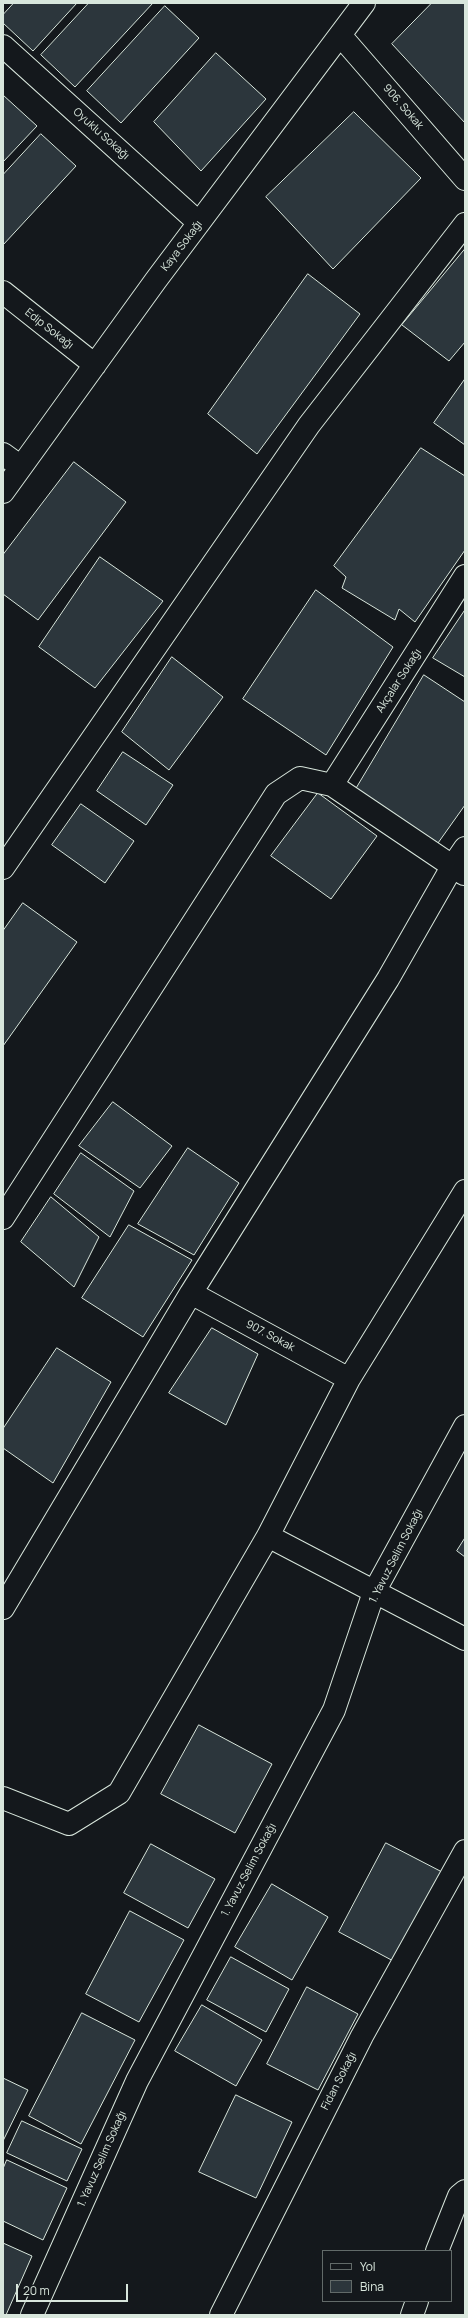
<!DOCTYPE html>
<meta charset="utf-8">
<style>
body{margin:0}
#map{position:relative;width:468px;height:2318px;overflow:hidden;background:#14181c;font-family:Manrope,sans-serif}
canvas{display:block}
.frame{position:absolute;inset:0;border:4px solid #d8e6dc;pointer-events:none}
.legend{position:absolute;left:322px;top:2250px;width:130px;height:52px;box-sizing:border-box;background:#14181c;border:1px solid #626a69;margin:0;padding:5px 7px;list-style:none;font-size:12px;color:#d8e6dc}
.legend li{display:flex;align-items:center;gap:8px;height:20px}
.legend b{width:20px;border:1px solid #626a69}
.scale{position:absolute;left:16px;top:2284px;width:112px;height:18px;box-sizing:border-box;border:2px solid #d8e6dc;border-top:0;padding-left:5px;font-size:12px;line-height:14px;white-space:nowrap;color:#d8e6dc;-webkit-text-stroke:3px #14181c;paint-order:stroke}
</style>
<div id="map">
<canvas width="468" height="2318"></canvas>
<div class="frame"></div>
<ul class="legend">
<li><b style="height:5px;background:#14181c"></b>Yol</li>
<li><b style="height:11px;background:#2c363c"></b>Bina</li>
</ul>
<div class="scale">20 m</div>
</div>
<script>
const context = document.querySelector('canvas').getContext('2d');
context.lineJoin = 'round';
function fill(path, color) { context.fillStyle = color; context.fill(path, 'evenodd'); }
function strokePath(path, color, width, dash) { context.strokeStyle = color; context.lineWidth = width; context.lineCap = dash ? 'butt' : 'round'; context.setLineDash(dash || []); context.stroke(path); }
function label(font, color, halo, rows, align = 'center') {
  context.font = font + ' Manrope,sans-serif'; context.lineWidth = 3; context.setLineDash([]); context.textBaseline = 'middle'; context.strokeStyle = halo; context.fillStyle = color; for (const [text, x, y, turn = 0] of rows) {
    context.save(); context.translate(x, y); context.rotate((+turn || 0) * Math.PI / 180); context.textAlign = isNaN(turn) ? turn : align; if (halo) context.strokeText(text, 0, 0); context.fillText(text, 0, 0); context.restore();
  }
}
const building = new Path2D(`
 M14,3H77L33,51L3,23V15Z
 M89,3H153L75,87L41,55Z
 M432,3H465V123L392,44Z
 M165,6L199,38L121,123L87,91Z
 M216,53L266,99L201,171L154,122Z
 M3,95L37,126L3,162Z
 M354,112L421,178L333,269L266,197Z
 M41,134L76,166L3,245V175Z
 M465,249V342L449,361L402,325Z
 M308,274L360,314L257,454L208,414Z
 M465,379V445L434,423Z
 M421,448L465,476V550L415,622L399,609L395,620L342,588L346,577L334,566Z
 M74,462L126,502L38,620L3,594V555Z
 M100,557L163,601L95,688L39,647Z
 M316,590L393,647L326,755L243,699Z
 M465,610V677L433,658Z
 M172,657L223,697L169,770L122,732Z
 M424,675L465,702V805L438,843L356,789Z
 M123,752L173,785L146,825L97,791Z
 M318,793L377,836L331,899L271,856Z
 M81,804L134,841L105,883L52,845Z
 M23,903L77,942L3,1046V931Z
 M113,1102L172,1146L140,1188L79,1146Z
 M188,1148L239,1183L194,1255L138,1224Z
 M81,1153L134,1191L110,1237L54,1194Z
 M51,1197L99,1237L74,1287L21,1242Z
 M129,1225L192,1260L143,1337L82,1298Z
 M212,1328L258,1354L226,1425L169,1393Z
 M57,1348L111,1382L53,1483L3,1448V1429Z
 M465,1538V1557L457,1551Z
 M199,1725L272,1764L235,1833L161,1794Z
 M386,1843L444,1873L397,1963L339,1932Z
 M151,1844L215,1879L188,1928L124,1893Z
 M272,1884L328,1917L292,1980L235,1947Z
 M130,1911L184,1940L139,2022L86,1994Z
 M231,1957L289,1989L266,2032L207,2000Z
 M307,1987L358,2014L318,2090L267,2064Z
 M202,2005L262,2040L236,2086L175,2051Z
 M82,2013L135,2040L81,2144L29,2116Z
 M3,2078L28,2090L3,2141Z
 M236,2095L292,2122L256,2198L199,2172Z
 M22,2121L82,2149L67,2181L7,2153Z
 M7,2160L67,2188L43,2240L3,2221V2169Z
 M3,2243L32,2256L6,2315H3Z`);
fill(building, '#2c363c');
strokePath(building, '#d8e6dc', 1);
const minor = new Path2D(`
 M340,35L465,179
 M3,46L199,223
 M3,292L95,365
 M3,454L21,467
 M3,492L156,280L364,3
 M332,785L465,576
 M3,868L309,425L465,224
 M3,1218L276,794L300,778L332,785L464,874
 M191,1293L349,1379
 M268,1536L465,1639
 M3,1608L191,1293L388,979L452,867L465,848
 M3,1798L69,1824L119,1793L268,1536L349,1379L465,1191
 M437,2251L459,2196L465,2191
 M32,2315L137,2081L334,1710L374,1592L465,1426
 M221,2315L362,2036L465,1851
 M412,2315L417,2301`);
strokePath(minor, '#d8e6dc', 24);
strokePath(minor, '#14181c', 22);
label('11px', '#d8e6dc', '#14181c', [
 ["906. Sokak",403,107,49],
 ["Oyuklu Sokağı",101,134,42],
 ["Kaya Sokağı",182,246,-53],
 ["Edip Sokağı",49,329,38],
 ["Akçalar Sokağı",399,681,-57],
 ["907. Sokak",270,1336,28],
 ["1. Yavuz Selim Sokağı",396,1556,-63],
 ["1. Yavuz Selim Sokağı",249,1870,-62],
 ["Fidan Sokağı",339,2081,-63],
 ["1. Yavuz Selim Sokağı",102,2159,-66]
]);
</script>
